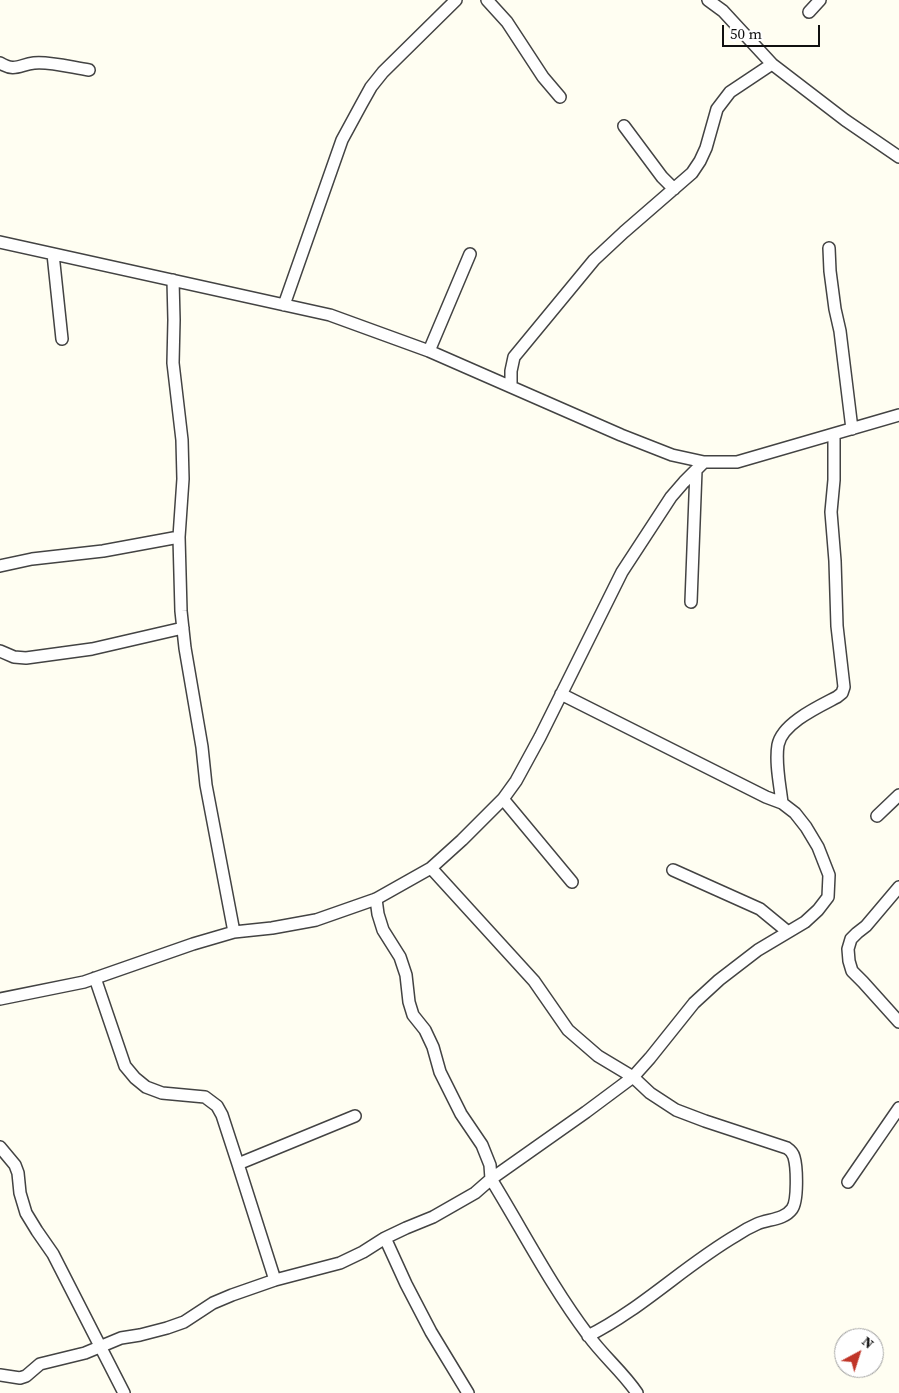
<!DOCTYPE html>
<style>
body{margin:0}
#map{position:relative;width:899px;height:1393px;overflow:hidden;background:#fffef2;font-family:"Source Serif 4",serif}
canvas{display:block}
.north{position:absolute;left:834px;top:1328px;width:50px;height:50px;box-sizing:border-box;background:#fff;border:1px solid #9f9f9f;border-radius:50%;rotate:40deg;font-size:14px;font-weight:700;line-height:20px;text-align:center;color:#101010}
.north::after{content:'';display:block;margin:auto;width:18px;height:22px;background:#c03528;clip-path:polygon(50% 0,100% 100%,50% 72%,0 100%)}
.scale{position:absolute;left:722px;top:25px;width:98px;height:22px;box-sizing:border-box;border:2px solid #101010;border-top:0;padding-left:6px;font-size:15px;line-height:18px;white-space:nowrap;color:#101010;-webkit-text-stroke:4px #fff;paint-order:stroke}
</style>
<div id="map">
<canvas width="899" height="1393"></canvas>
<div class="north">N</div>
<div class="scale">50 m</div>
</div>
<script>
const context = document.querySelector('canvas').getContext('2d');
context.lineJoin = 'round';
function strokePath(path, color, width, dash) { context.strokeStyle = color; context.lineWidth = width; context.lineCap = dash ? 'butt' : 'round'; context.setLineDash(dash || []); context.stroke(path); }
const minor = new Path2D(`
 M487,0L507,22L543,77L560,97
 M708,0L723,11L772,64L845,120L899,157
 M809,12L820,0
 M0,63C15,72 19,65 34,63C49,61 74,68 89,70
 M624,126L662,177L674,189
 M0,242L330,315L429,351L621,435L672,455L704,462H737L899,415
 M829,248L830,271L835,309L840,331L852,429
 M53,254L62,339
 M173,280L174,320L173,363L182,440L183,479L179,537L181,611L185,648L202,747L206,785L234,932
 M284,305L342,140L361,105L371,87L383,72L456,0
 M429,351L470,254
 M511,386V371L514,357L594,260L624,232L692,173L700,161L706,148L717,109L730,92L772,64
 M0,566L32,559L103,551L179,537
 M691,602L696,470
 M0,651L14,657L26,658L92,649L183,628
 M503,799L572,882
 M782,803C780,785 775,763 778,745C782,723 820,706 837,697L842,693L844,687L837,626L835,561L831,512L834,480V435
 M877,816L899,795
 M431,868L534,981L568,1030L598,1056L633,1077L650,1093L676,1110L705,1121L787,1148C790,1150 793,1153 794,1157C797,1167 798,1201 792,1209C784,1220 768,1219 757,1224C750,1227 743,1231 737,1235C685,1265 642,1309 588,1336
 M673,870L760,909L788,932
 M899,887L866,926L857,933L851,939L848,949L849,961L852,971L863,982L899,1022
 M376,899L378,914L383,930L400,957L406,975L409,1002L413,1015L425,1030L433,1047L440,1072L461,1114L482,1145L490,1165L491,1179C523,1231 551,1286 588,1335C603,1356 623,1372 637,1393
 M95,978L125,1066L135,1078L146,1087L162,1093L205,1097L217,1106L222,1115L238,1164L275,1280
 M0,999L84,982L193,944L234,932L272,928L316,920L376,899L431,868L462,840L503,799L516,781L540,737L622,572L671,497L684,482L704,462
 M0,1147L15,1165L18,1173L20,1193L26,1213L37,1231L53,1254L124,1393
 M238,1164L355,1116
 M848,1182L899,1108
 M385,1238L406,1284L431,1332L468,1393
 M0,1375L20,1378L26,1376L40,1364L85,1353L121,1338L140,1335L167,1328L184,1322L213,1303L232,1295L275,1280L340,1263L363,1252L385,1238L406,1228L433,1217L475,1193L491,1179L586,1112L633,1077L650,1058L694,1003L719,980L758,950L805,922L818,910L828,897L829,875L818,847L806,827L795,813L782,803L766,797L561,694`);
strokePath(minor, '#434343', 14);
strokePath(minor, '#fff', 11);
</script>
